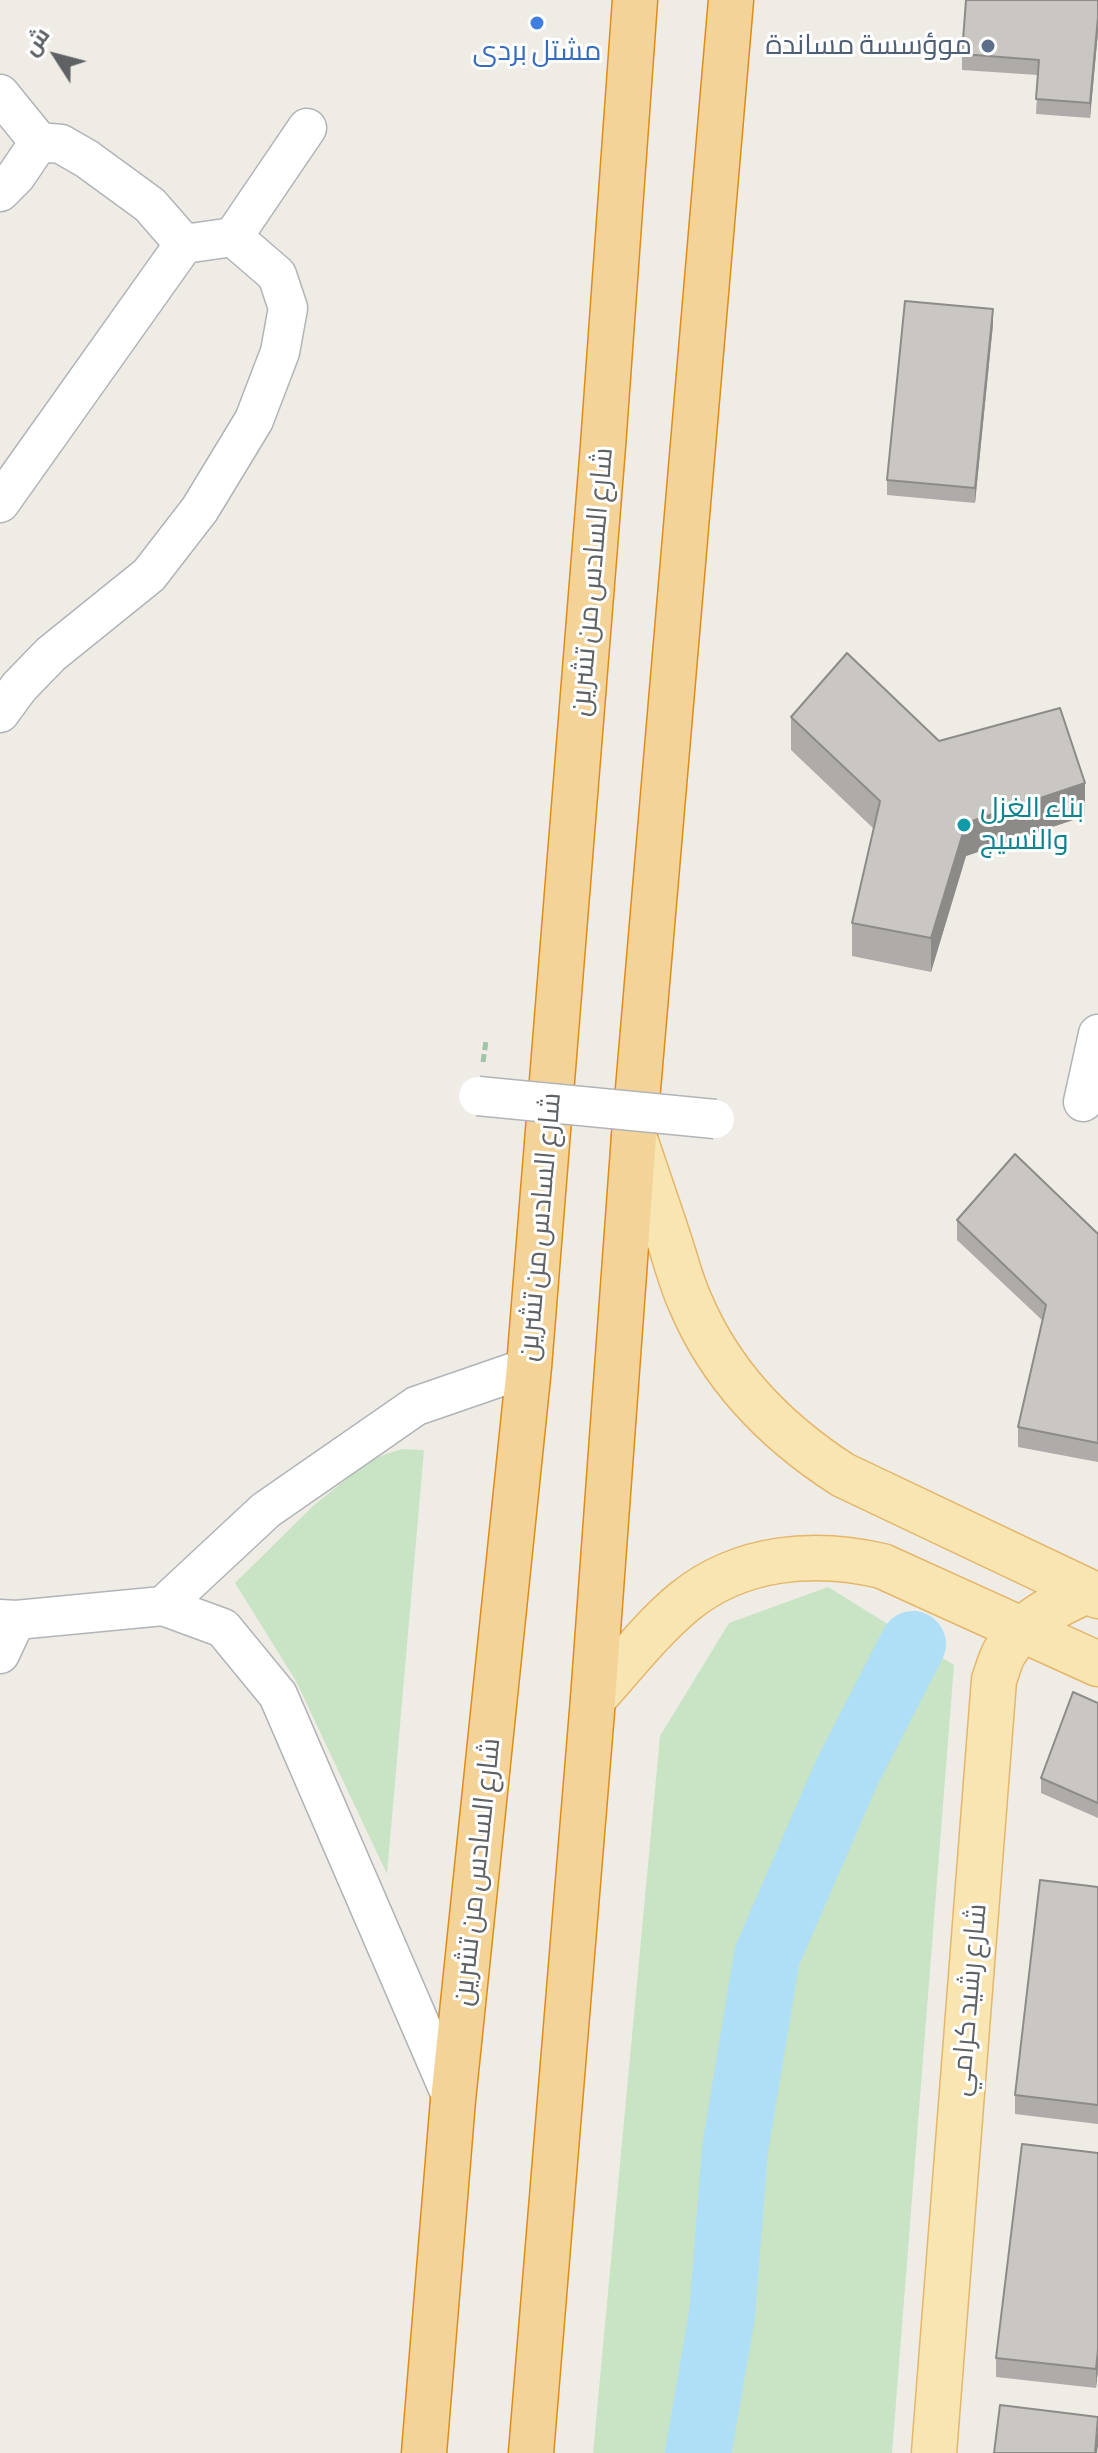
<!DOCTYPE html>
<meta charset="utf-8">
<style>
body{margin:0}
#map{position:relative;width:1098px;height:2453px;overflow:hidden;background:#efece6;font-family:"Alegreya Sans",Cairo,sans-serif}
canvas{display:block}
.north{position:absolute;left:16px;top:16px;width:80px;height:80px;-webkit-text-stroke:6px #fff;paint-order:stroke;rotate:306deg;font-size:22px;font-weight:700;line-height:32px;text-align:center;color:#5e6265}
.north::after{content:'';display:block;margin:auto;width:28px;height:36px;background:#5e6265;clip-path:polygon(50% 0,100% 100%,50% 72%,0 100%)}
</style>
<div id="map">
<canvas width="1098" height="2453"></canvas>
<div class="north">ش</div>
</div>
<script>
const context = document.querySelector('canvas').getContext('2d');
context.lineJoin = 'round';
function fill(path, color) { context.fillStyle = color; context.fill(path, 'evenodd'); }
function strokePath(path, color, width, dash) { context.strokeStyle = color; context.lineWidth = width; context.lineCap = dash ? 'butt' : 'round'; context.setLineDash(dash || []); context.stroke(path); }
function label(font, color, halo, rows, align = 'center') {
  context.font = font + ' "Alegreya Sans",Cairo,sans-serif'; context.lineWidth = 6; context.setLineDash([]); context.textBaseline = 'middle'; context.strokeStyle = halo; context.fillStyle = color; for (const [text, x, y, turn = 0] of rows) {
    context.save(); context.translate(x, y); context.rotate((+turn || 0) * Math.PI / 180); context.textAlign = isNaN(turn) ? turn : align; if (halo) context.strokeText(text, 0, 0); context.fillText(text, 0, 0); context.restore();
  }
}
fill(new Path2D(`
 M402,1449L424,1450L387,1874L296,1681L235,1583L313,1506L371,1459Z
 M828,1587L954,1665L892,2453H593L660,1736L729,1623Z`), '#c8e4c5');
strokePath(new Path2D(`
 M698,2453L722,2315L735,2149L767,1956L847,1772L913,1644`), '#aedff7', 66);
const minor = new Path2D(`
 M0,94L39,142L61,144L87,159L150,205L184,244
 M0,192L16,176L39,142
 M0,503L184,244L233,237L307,128
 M0,713L19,687L51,654L149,575L200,509L254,420L280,352L288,308L277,275L233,237
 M1083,1102L1098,1034
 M163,1606L266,1510L416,1406L529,1367
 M0,1619L16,1620L163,1606L223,1628L278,1695L453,2100
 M0,1654L16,1620`);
const major = new Path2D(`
 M634,1136C646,1172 659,1209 671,1246C677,1265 682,1285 691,1304C722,1377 776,1432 843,1475L1098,1596
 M593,1699C623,1666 651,1629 685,1601C741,1556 815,1550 882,1566L1098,1664
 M934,2453L994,1680C998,1670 1000,1658 1006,1650C1023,1621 1058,1604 1087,1591`);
const highway = new Path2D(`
 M424,2453L453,2100L529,1367L603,446L635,0
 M531,2453L593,1699L634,1136L731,0`);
strokePath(minor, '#b1b4b7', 41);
strokePath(major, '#e5b669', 47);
strokePath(highway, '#e08c15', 47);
strokePath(new Path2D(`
 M483,1062L486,1041`), '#9fc4a6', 5, [8, 4]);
strokePath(minor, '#fff', 38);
strokePath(major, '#f8e5b2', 44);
strokePath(highway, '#f3d398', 44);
const minorBridge = new Path2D(`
 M478,1096L715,1119`);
strokePath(minorBridge, '#b1b4b7', 41, []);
strokePath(minorBridge, '#fff', 38);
fill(new Path2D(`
 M1098,0V32L1090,118L1036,114L1038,75L962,70V54Z
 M993,324L975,503L887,495V480Z
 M791,717L939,741L1085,816L966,856L931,972L852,956V923L874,829L791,750Z
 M957,1220L1098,1234V1462L1018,1447V1427L1043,1321L957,1240Z
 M1098,1703V1818L1041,1793V1778Z
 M1098,1887V2124L1015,2114V2095Z
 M1098,2153V2369L1096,2388L996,2377V2358Z`), '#aeaba8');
fill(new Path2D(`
 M1098,17V32L1090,118V103Z
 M993,309V324L975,503V488Z
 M1085,783V816L966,856L931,972V938L966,823Z
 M1098,2349V2369L1096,2388V2369Z
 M1098,2427V2446L1097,2453H1095Z`), '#8d8b88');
const building = new Path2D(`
 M966,0H1098V17L1090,103L1036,99L1039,60L962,54Z
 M905,301L993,309L975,488L887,480Z
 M847,653L939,741L1060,708L1085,783L966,823L931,938L852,923L880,801L791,717Z
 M1015,1154L1098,1234V1443L1018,1427L1046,1305L957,1220Z
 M1073,1692L1098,1703V1803L1041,1778Z
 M1040,1880L1098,1887V2105L1015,2095Z
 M1022,2144L1098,2153V2349L1096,2369L996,2358Z
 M1000,2405L1098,2417L1095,2453H994Z`);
fill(building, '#cac7c3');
strokePath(building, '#8d8b88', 2);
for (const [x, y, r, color] of [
 [537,23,8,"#3f7fe0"],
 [988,46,8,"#5c6f8a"],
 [964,825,8,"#0f9aa8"]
]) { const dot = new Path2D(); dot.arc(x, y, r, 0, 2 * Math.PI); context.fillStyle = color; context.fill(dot); strokePath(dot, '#fff', 3); }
label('28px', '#4e5e75', '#fff', [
 ["موؤسسة مساندة",972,46]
], 'right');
label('28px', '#366cbe', '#fff', [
 ["مشتل بردى",537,52]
]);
label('28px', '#5e6265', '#fff', [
 ["شارع السادس من تشرين",592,582,-85],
 ["شارع السادس من تشرين",540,1227,-85],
 ["شارع السادس من تشرين",477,1872,-84],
 ["شارع رشيد كرامي",969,2000,-85]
]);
label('28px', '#0d838f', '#fff', [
 ["بناء الغزل",980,809],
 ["والنسيج",980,841]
], 'left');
</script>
